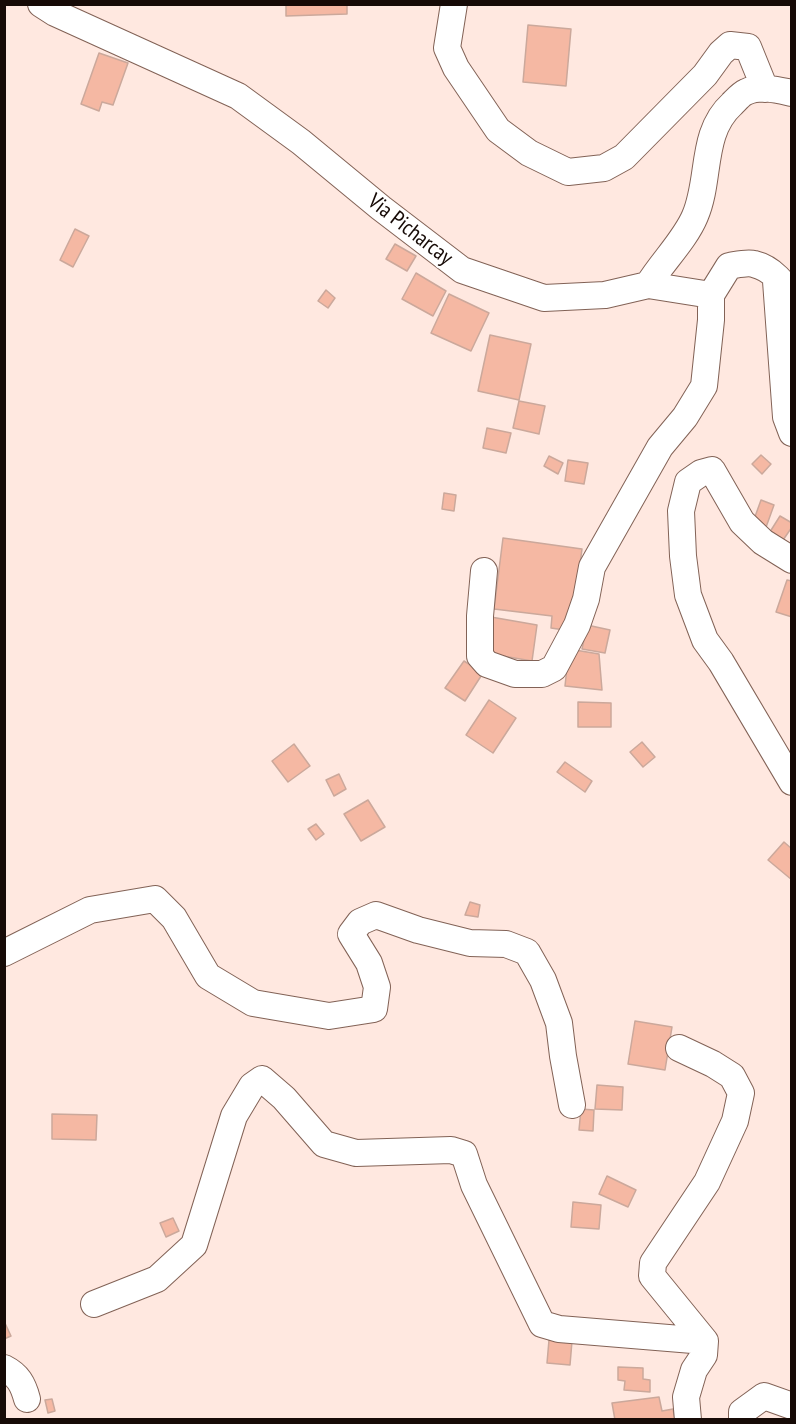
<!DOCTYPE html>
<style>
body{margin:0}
#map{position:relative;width:796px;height:1424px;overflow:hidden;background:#ffe8e0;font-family:"PT Sans Narrow",sans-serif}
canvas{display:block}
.frame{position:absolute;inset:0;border:6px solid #160a06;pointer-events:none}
</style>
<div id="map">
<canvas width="796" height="1424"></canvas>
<div class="frame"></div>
</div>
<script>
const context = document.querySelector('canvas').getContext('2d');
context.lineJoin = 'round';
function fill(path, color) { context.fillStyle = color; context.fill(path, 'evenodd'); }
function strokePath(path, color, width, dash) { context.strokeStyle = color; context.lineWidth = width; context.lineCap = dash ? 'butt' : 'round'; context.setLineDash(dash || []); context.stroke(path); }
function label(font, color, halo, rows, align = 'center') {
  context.font = font + ' "PT Sans Narrow",sans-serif'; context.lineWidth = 4.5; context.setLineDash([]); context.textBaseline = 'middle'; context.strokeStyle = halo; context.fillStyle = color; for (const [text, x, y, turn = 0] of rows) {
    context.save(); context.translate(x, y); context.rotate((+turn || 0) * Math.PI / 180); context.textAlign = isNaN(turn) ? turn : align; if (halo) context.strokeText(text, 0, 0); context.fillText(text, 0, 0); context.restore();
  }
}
const building = new Path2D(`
 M286,4H347V14L286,16Z
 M528,25L571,29L566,86L523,82Z
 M99,53L128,63L113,105L102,102L99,111L81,104Z
 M75,229L89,236L73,267L60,260Z
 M395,244L416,256L407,271L386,259Z
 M416,273L446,291L433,316L402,299Z
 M326,290L335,298L328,308L318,301Z
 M449,294L489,313L471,351L431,333Z
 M490,335L531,344L519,400L478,391Z
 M519,401L545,406L539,434L513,428Z
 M487,428L511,433L506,453L483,448Z
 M761,455L771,464L762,474L752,464Z
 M549,456L563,463L558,474L544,466Z
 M568,460L588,463L584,484L565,481Z
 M444,493L456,495L454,511L442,509Z
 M761,500L774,505L765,530L752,525Z
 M780,516L792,523V527L781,543L768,535Z
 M503,538L582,549L571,631L551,628L552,616L494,609Z
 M787,580L792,581V617L776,612Z
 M491,617L537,625L532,661L485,653Z
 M587,625L610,630L605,653L582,649Z
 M569,649L599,654L602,690L565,686Z
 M464,661L483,673L465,701L445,688Z
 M489,700L516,718L493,753L466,735Z
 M578,702L611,703V727H578Z
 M642,742L655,757L643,767L630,752Z
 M294,744L310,766L288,782L272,761Z
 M565,762L592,781L585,792L557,772Z
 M339,774L346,789L334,796L326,780Z
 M368,800L385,827L361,841L344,814Z
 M316,824L324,834L316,840L308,829Z
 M784,842L792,849V880L768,860Z
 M470,902L480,905L478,917L465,915Z
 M635,1021L672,1027L665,1070L628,1064Z
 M597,1085L623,1087L622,1110L595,1109Z
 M581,1109L594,1110L593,1131L579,1130Z
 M52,1114L97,1115L96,1140L52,1139Z
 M607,1176L636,1190L628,1207L599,1194Z
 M573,1202L601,1205L599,1229L571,1227Z
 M173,1218L179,1231L166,1237L160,1223Z
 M4,1321L11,1336L4,1339Z
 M549,1340L572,1341L570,1365L547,1363Z
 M618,1367L643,1368V1379L650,1380V1392L624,1390L625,1381L618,1380Z
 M659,1397L662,1411L673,1409L675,1420H615L612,1403Z
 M52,1399L55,1411L48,1413L45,1400Z`);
fill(building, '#f5b8a3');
strokePath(building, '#cba89b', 1.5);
const street = new Path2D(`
 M41,4L55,13L238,96L301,142L381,208L462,270L544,298L605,295L648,285L711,295L729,266C736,265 747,262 754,264C771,268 787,284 792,301
 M454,4L447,48L456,68L498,130L529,153L568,172L604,168L624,157L705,75L721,53L730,45L748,47L765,89
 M776,281L786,417L792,433
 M648,285C662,262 685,240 695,216C711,179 700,133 732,104C736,100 741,94 746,92C759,85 778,90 792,93
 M792,560L763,542L742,522L712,470L701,473L688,482L681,511L683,556L688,595L705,640L721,662L792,782
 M484,571L480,616V656L487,664L515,674H542L554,668L577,625L586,599L592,567L660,447L685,417L704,386L711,320V295
 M4,953L90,910L155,899L174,918L208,976L253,1003L329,1016L374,1009L377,987L369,963L351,934L360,922L376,915L418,930L470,943L506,944L527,952L543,980L559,1023L563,1056L572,1105
 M679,1048L713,1064L732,1076L741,1093L735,1121L707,1182L653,1263L652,1276L705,1341L704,1355L694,1370L686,1397L688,1420
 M94,1304L157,1279L194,1245L234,1116L252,1086L262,1079L284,1098L324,1144L356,1153L451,1150L464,1154L474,1185L542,1324L559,1329L705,1341
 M4,1368C18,1375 23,1384 27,1399
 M742,1420V1412L764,1396L792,1406`);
strokePath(street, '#826256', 28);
strokePath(street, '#fff', 26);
label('22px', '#160a06', '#fff', [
 ["Via Picharcay",410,230,38]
]);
</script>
